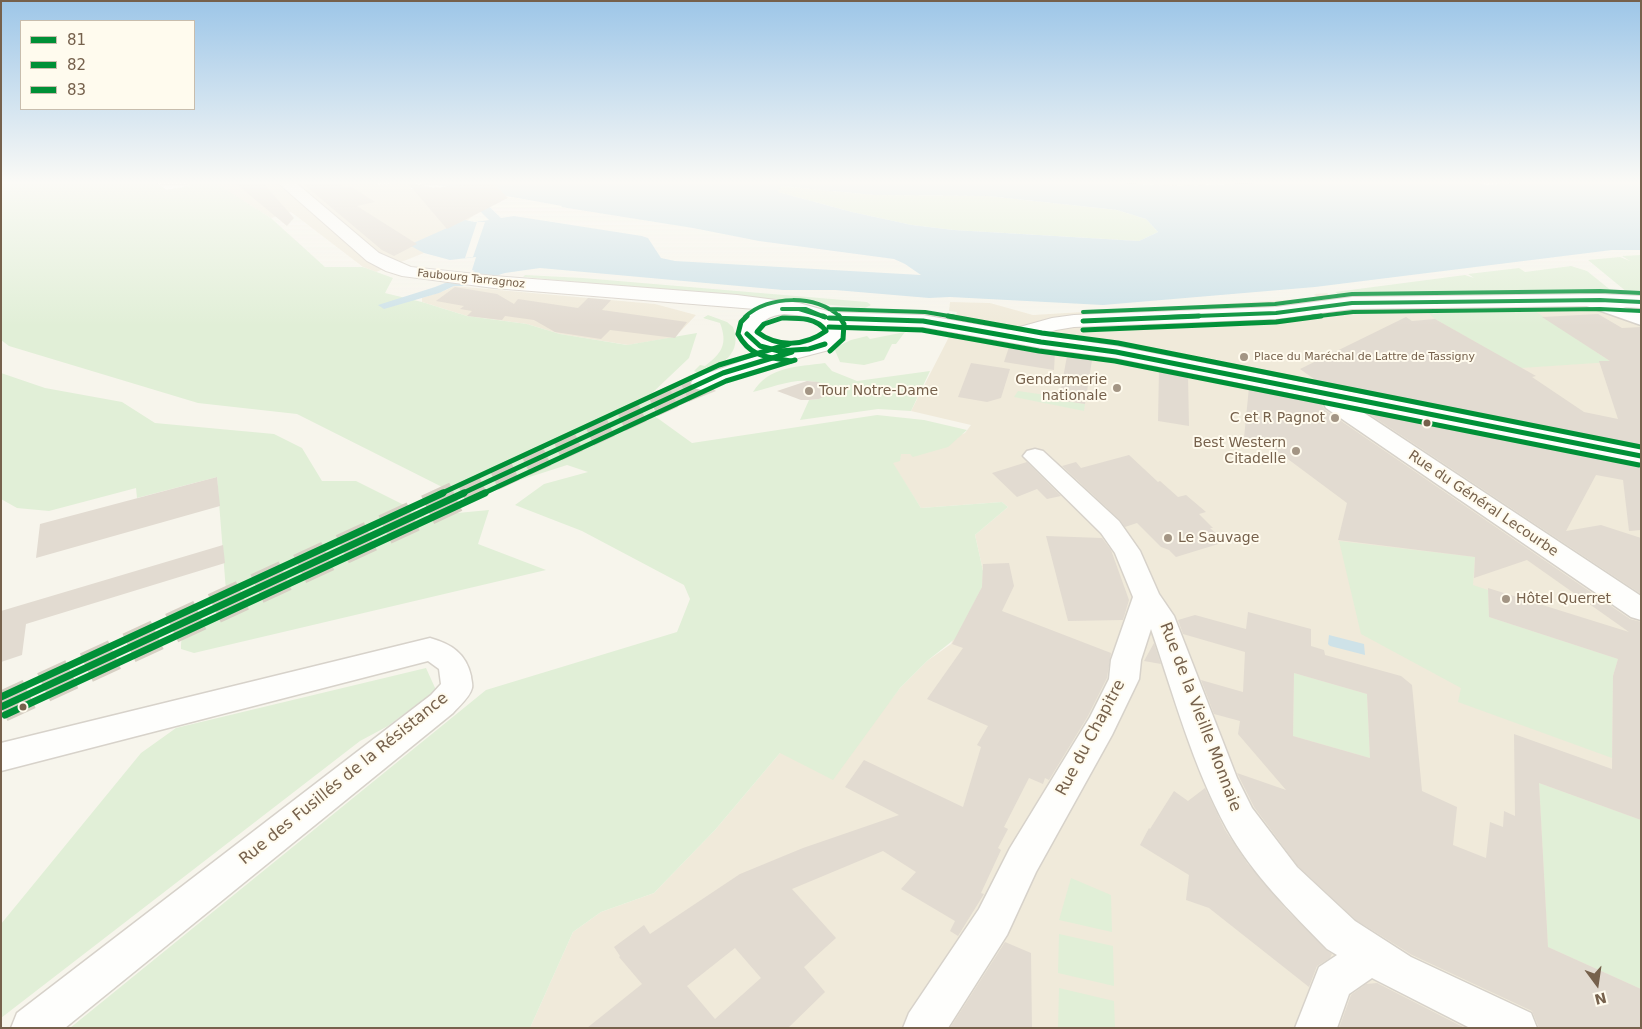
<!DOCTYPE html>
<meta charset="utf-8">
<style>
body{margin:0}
#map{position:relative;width:1642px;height:1029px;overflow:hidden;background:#f7f5ec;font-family:"DejaVu Sans",sans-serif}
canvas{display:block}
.frame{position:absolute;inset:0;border:2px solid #76614c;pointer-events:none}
.legend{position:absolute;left:20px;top:20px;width:175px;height:90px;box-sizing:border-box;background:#fffbee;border:1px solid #c8bdad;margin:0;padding:6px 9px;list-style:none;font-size:15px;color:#76614c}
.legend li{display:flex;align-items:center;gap:10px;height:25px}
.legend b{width:25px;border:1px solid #c8bdad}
.north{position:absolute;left:1572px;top:959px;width:50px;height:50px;-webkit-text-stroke:4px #fffbee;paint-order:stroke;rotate:166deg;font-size:14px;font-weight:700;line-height:20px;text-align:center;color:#76614c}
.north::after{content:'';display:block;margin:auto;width:18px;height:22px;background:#76614c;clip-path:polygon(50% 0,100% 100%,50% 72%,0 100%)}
</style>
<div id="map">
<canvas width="1642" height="1029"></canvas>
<div class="frame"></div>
<ul class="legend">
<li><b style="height:6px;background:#009037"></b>81</li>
<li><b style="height:6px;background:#009037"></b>82</li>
<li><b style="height:6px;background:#009037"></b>83</li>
</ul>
<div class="north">N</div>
</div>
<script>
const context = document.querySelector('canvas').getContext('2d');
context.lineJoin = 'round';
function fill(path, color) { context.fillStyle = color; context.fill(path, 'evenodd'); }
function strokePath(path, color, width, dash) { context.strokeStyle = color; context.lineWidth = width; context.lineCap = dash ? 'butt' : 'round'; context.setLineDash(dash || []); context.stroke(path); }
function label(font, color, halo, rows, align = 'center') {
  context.font = font + ' "DejaVu Sans",sans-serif'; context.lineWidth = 4; context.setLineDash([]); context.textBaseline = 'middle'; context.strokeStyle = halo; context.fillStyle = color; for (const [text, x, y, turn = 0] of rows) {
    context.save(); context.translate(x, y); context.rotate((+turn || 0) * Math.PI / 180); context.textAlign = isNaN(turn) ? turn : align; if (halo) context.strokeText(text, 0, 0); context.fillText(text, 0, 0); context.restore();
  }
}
fill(new Path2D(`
 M212,182H379L377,185L411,182L413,183L411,189L436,187L450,192L473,216L434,249L376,272L363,267L291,212L271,218Z
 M454,286L655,304L696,315L675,337L628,345L560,334L527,324L467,316L422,302V298L446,290Z
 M1327,293L1332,297L1641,298V1028H530L573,932L601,912L654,893L715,830L780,753L889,702L900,688L927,661L951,644L983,571L975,535L1008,507L1002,502L921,508L892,463L900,454H910L965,433L971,425L911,411L951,333L984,338L991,324L955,317L957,312L949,311L950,302L990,303L1033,315L1318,298L1314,294Z`), '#f0eada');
fill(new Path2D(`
 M1,182H156L166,190L190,186L185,182H212L217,184L271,218L325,267H363L393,278L385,293L422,302L467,316L527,324L560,334L627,345L697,333L689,358L649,396L656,417L692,443L877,415L924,420L967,430L948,447L913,457L910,454H901L900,461L893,463L921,508L1002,502L1008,507L975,535L983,571L982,587L956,638L927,661L900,688L833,780L780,753L715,830L654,893L601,912L573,932L530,1028H70L486,690L677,632L690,599L684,585L582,531L515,505L544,484L588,472L567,465L464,498L297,414L198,403L9,346L1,340Z
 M1107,182H1283L1174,186Z
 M780,186L874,195L988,196L1117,210L1146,219L1158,232L1139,241L954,230L912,225L852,212L778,192Z
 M1641,255V298L1633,297L1588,260L1620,257L1630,261L1622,256Z
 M1571,266L1587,271L1618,296L1341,297L1335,292L1465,275L1474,278L1468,274L1519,268L1525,272Z
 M525,275L583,278L867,302L871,305L865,308L523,277Z
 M1424,309H1532L1611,362L1521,368L1435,319Z
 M708,315L727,322L733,327C743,353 722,365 701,375L694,371L700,365L705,366C722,353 728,344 720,323L703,318Z
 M905,332L896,344H892L884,360L864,365L840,362L834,348L851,340L867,336L870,339Z
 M825,363L832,371L857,381L930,371L911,411L878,409L800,420L809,400L819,399L824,385C802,374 774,387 753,392C769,366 797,367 825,363Z
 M1,373L45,388L122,402L155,423L274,434L302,448L322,481H356L426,516L489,510L478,544L546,570L194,653L181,649C181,643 181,638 185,633C194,622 224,614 237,609L239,602L235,587L226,591L217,477L137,498L136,488L49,511L17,508L1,499Z
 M1018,391L1060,397L1059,400L1085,404L1084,411L1014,397Z
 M1339,541L1475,557L1473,585L1488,590L1489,617L1618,659L1613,676L1612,758L1458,702L1461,688L1361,634Z
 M426,668L436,690L388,726L360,741L1,1018V924L141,753L176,728Z
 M1294,673L1367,694L1370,758L1293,736Z
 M1539,783L1641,820V989L1548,947Z
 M1071,878L1111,895L1112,932L1059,920Z
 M1059,934L1113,946L1114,986L1058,973Z
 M1059,988L1114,1001L1115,1028H1058Z`), '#e1efd7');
fill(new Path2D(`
 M414,182H1107L1174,186L1283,182H1474L1485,185L1527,182H1641V250H1612L1315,287L1103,305L950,297L929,298L835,290H783L540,268L505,273L463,286H454L439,293L384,309L378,305L435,287L475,271L472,270L476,257L450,260L424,253L409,245L465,220L475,222L489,220L457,188ZM781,186L874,195L988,196L1117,210L1146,219L1158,232L1139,241L954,230L912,225L852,212L778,192ZM481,187L506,196L562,206L561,207L693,228L759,241L894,259L905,264L921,275L675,261L661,258L648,238L642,236L514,216L501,218L470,188Z
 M1329,635L1364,644L1365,655L1330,646L1328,644Z`), '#cee2e8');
fill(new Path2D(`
 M477,222H485L473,257L465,258Z`), '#f7f5ec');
fill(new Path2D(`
 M234,182H262L294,218L287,226Z
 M301,182H339L346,188L350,186L375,202L357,206L417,244L394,256L382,250Z
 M407,182L434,188L492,182L508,198L447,229Z
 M455,287L497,294L514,304L518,299L578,308L588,298L611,300L602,310L687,322L675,338L610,330L601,339L555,332L534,320L505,316L502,320L467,316L472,311L460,309L464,306L436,301Z
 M1598,314L1622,328L1641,327V446L1321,384L1300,369L1406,317L1412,321L1435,319L1536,376L1532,377L1584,412L1618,419L1599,361H1610L1542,317Z
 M1010,344L1055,352L1054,370L1004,362Z
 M1067,356L1092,360L1085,404L1059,400Z
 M971,363L1010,369L1001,398L987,402L958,397Z
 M1159,369L1188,375L1189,426L1158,421Z
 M690,375L693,377L689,384L694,390L703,392L712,388L716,391L678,406L658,394Z
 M807,381L818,382L837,390L819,399L809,400H801L777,391Z
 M1249,387L1320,401L1325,410L1630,619L1641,622V820L1539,783L1548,947L1641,989V1028H1539L1532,1011L1412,955L1356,920L1298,866L1254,807L1237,773L1286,790L1238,734L1240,721L1214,714L1201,680L1243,692L1245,652L1183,634L1178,620L1195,615L1246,629L1248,612L1311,629V646L1324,650L1325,655L1401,676L1412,685L1422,791L1457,807L1453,845L1486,858L1490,822L1503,827L1504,811L1515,816L1514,734L1612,769L1613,676L1618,659L1489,617L1488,588L1629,632L1527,560L1474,578L1475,557L1338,540L1347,503L1265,442L1244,438ZM1294,673L1367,694L1370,758L1293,736Z
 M1363,410L1641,466V530L1629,531L1623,480L1596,475L1566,531L1601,525L1641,538V594Z
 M1129,455L1158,482L1160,481L1178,497L1186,495L1206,512L1199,514L1213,528H1210L1225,542L1176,557L1169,550L1161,547L1137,523L1125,527L1120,520L1062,466L1076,462L1081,468Z
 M1027,462L1061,496L1047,499L1037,489L1017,497L992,473Z
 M217,477L220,506L36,558L40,524Z
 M1046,536L1102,538L1111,550L1129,600L1123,620L1068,621Z
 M223,545L225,563L26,624L22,655L1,662V611Z
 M1009,563L1014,586L1002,611L1111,653L1107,678L1088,716L1049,780L1045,778L1043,784L1029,778L1004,827L1008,829L998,848L1001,850L981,893L984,894L958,936L950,931L955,921L901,889L916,872L883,851L792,889L836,938L804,967L825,992L788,1028H587L642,984L619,957L620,956L614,947L644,925L650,934L740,874L803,848L899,815L845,787L864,760L963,807L981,747L977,745L988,726L927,699L963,648L952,644L982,587L983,564ZM735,948L761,978L715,1019L687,986Z
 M1154,643L1161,664L1144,661Z
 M1205,788L1225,830L1247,863L1285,908L1326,950L1332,954L1330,958L1317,966L1309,987L1209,908L1186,900L1189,875L1140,845L1149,828L1150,829L1174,791L1188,801Z
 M1005,942L1031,953L1032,1028H950Z
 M1377,983L1465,1028H1339L1351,995L1366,984Z`), '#e2dbd1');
strokePath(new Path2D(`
 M462,494L702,383`), '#d7d0c4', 23, [23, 12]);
strokePath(new Path2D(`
 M1,707L464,493`), '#d7d0c4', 31, [31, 16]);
const minor = new Path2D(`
 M1587,295L1641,313V325L1581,304L1578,300L1581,296Z
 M1330,388L1337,390L1343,399L1641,596V620L1631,617L1326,408L1319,394L1323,390Z
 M1035,449L1043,451L1119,521L1140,551L1159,594L1174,616L1237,778L1252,808L1297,867L1355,921L1411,957L1531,1013L1537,1028H1470L1372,978L1349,994L1337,1028H1295L1319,967L1337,955L1327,949C1291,912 1252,874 1227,829C1193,767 1174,696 1151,629L1141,660L1139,679L1112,735L1036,872L1007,935L948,1028H903L909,1013L979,909L1010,848L1090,717L1109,679L1111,660L1133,597L1115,553L1101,533L1023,456L1027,451Z
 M430,638C451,644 466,653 471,676C471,679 473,684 472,688C470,697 459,706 453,713L65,1028H11L17,1013L431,695L441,684L439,669L428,661L1,771V743Z`);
const secondary = new Path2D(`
 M277,182H295L379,253L411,267L494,276L737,295L799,303L831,312L923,315L1009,330L1052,318L1074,315L1276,307L1352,297L1600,294L1641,296V308L1600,306L1352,309L1276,319L1074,327L1056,330L1040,335L1116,346L1641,448V464L1116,358L1041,348L923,327L845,325L843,337L838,344L829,350L764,367L702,390L694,388L691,383L694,378L762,354L748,348L736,334L743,319L755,309L494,288L402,276L386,271L367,261ZM784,314C799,315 812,316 825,326L823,335C806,349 774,350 758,334C761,319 770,316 784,314Z`);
strokePath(minor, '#d7d2ca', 3);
strokePath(secondary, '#d8d2ca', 2);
fill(minor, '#fefefc');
fill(secondary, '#fefefc');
strokePath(new Path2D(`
 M782,309H799L825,317
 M782,309H806L825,317
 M1169,317L1276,313L1352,303L1600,300L1641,302`), '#009037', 4);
strokePath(new Path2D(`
 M822,316L825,317
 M823,316L825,317
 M829,318L923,321L1041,342L1116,352L1641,456
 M1083,321L1199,316
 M747,334L760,346L779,351
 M779,351L809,349L825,344
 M461,494L723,373L792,352`), '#009037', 5);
strokePath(new Path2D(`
 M1,707L464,493`), '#009037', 7);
strokePath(new Path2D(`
 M1311,317L1353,312L1600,309L1641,311`), '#009037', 4);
strokePath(new Path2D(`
 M782,318C798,318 816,317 826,331C805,346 778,348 757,332L764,324Z
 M829,327L922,330L1039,351L1115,361L1639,465
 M1083,330L1276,322L1321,316
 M482,494L726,381L795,360`), '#009037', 5);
strokePath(new Path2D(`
 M5,715L485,493`), '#009037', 7);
strokePath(new Path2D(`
 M829,309L925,312L955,317
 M1083,312L1275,304L1352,294L1600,291L1641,293
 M745,317C768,295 817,294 840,317`), '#009037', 4);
strokePath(new Path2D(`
 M747,316L741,322L738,334C750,357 767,357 791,361
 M948,316L1042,333L1118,343L1641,447
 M830,351L843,339L844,324L839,316
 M440,494L719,365L789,344`), '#009037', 5);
strokePath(new Path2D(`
 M1,697L443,493`), '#009037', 7);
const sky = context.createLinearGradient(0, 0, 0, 326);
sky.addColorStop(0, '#9dc6e8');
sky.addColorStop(0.56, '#fbfaf6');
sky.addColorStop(1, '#fbfaf600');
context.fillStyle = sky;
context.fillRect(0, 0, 1642, 326);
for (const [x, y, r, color] of [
 [1244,357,5,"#a39584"],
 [1117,388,5,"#a39584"],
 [809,391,5,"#a39584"],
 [1335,418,5,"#a39584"],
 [1427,423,4.5,"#76614c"],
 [1296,451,5,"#a39584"],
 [1168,538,5,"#a39584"],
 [1506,599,5,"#a39584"],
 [23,707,4.5,"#76614c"]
]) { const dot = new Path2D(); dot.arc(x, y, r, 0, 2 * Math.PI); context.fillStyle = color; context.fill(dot); strokePath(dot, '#fffbee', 2); }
label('11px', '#76614c', '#fffbee', [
 ["Faubourg Tarragnoz",471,279,6]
]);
label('11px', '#76614c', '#fffbee', [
 ["Place du Maréchal de Lattre de Tassigny",1254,357]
], 'left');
label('14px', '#76614c', '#fffbee', [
 ["Gendarmerie",1107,380],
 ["nationale",1107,396],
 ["Tour Notre-Dame",819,391,"left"],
 ["C et R Pagnot",1325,418],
 ["Best Western",1286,443],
 ["Citadelle",1286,459],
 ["Le Sauvage",1178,538,"left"],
 ["Hôtel Querret",1516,599,"left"]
], 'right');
label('14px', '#76614c', '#fffbee', [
 ["Rue du Général Lecourbe",1483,504,34]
]);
label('16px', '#76614c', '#fffbee', [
 ["Rue de la Vieille Monnaie",1200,717,69],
 ["Rue du Chapitre",1091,738,-62],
 ["Rue des Fusillés de la Résistance",344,779,-39]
]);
</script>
